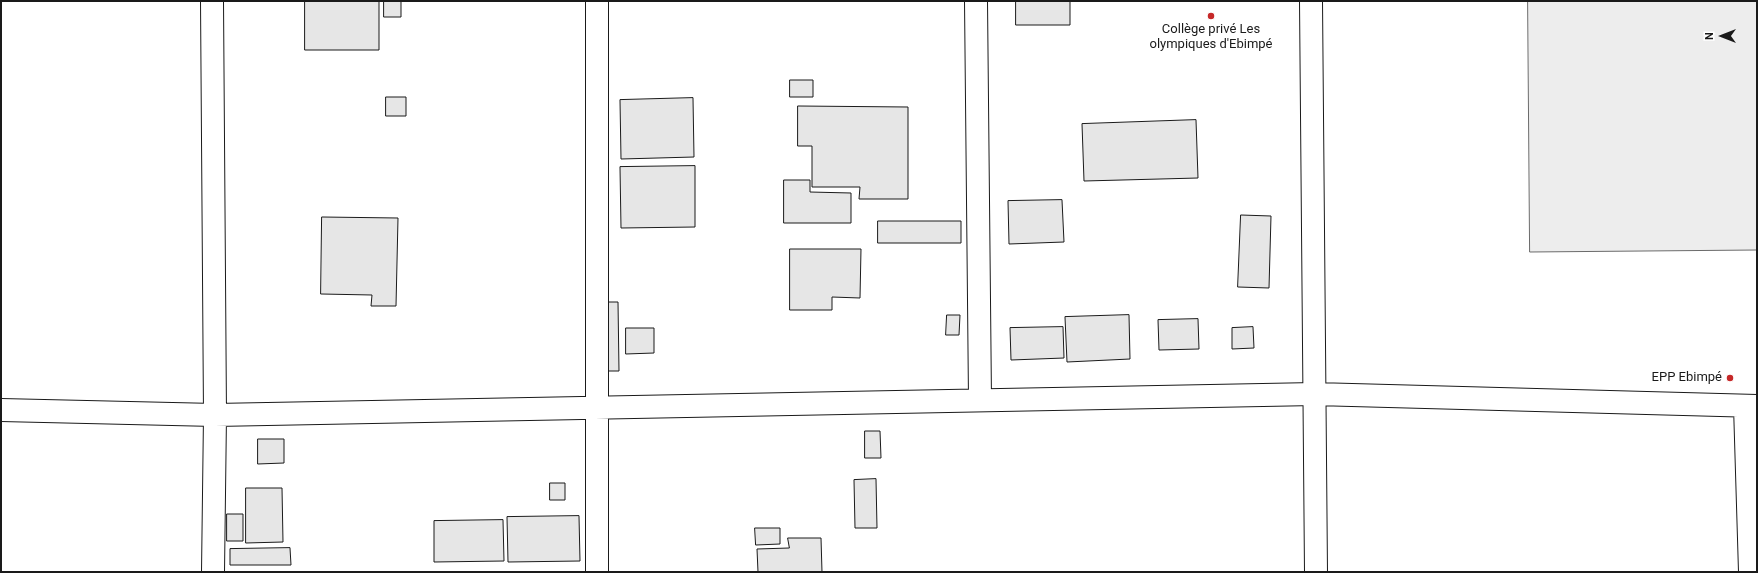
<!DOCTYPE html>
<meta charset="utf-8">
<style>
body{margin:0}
#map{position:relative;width:1758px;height:573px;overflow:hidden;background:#fff;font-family:Roboto,sans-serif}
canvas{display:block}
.frame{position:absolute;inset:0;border:2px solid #1a1a1a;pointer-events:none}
.north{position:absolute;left:1702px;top:16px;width:40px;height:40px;-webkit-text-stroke:3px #fff;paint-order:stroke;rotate:270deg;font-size:11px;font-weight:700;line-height:16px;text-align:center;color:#1a1a1a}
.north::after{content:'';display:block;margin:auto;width:14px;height:18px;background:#1a1a1a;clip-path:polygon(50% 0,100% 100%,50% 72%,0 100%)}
</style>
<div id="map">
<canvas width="1758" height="573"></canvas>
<div class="frame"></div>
<div class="north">N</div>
</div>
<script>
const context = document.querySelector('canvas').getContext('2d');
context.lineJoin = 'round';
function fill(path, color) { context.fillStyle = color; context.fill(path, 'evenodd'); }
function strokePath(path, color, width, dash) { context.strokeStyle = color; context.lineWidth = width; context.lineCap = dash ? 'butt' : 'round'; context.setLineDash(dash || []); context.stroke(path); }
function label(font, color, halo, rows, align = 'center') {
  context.font = font + ' Roboto,sans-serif'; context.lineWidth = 3; context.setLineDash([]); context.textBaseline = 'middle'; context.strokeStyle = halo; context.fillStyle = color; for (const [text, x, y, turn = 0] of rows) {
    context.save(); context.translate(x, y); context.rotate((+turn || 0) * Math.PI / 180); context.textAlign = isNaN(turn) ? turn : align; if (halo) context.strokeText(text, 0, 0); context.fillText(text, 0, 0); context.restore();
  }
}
const built = new Path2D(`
 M1528,1H1757V250L1530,252Z`);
fill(built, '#ededed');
strokePath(built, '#6a6a6a', 1);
const building = new Path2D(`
 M305,1H379V50H305Z
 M384,1H401V17H384Z
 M1016,1H1070V25H1016Z
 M790,80H813V97H790Z
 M386,97H406V116H386Z
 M693,98L694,157L621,159L620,100Z
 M798,106L908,107V199H859L860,187H812V146H798Z
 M1196,120L1198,178L1084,181L1082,124Z
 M695,166V227L621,228L620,167Z
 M784,180H810V192L851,193V223H784Z
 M1062,200L1064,242L1009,244L1008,201Z
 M1241,215L1271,216L1269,288L1238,287Z
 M322,217L398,218L396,306H371L372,295L321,294Z
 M878,221H961V243H878Z
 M790,249H861L860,298L832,297V310H790Z
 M598,302H618L619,371H599Z
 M947,315H960L959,335H946Z
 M1129,315L1130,359L1067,362L1065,317Z
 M1198,319L1199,349L1159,350L1158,320Z
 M1063,327L1064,358L1011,360L1010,328Z
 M1253,327L1254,348L1232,349V328Z
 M626,328H654V353L626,354Z
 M865,431H880L881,458H865Z
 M258,439H284V463L258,464Z
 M876,479L877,528H855L854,480Z
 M550,483H565V500H550Z
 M246,488H282L283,542L246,543Z
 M227,514H243V541H227Z
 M579,516L580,561L508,562L507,517Z
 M503,520L504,561L434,562V521Z
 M755,528H780V544L756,545Z
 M788,538H821L822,572H758L757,549L789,548Z
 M290,548L291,565H230V549Z`);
fill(building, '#e6e6e6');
strokePath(building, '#1a1a1a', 1);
const minor = new Path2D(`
 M212,1L215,415L213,572
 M597,1V572
 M976,1L980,400
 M1311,1L1316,572
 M1745,406L1750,572
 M1,410L215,415L1315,394L1757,406`);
strokePath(minor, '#1a1a1a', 24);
strokePath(minor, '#fff', 22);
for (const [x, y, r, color] of [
 [1211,16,4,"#c62828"],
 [1730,378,4,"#c62828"]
]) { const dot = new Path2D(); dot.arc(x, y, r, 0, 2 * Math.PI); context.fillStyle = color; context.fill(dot); strokePath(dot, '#fff', 1.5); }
label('13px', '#1a1a1a', '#fff', [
 ["Collège privé Les",1211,30],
 ["olympiques d'Ebimpé",1211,45],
 ["EPP Ebimpé",1722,378,"right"]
]);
</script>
